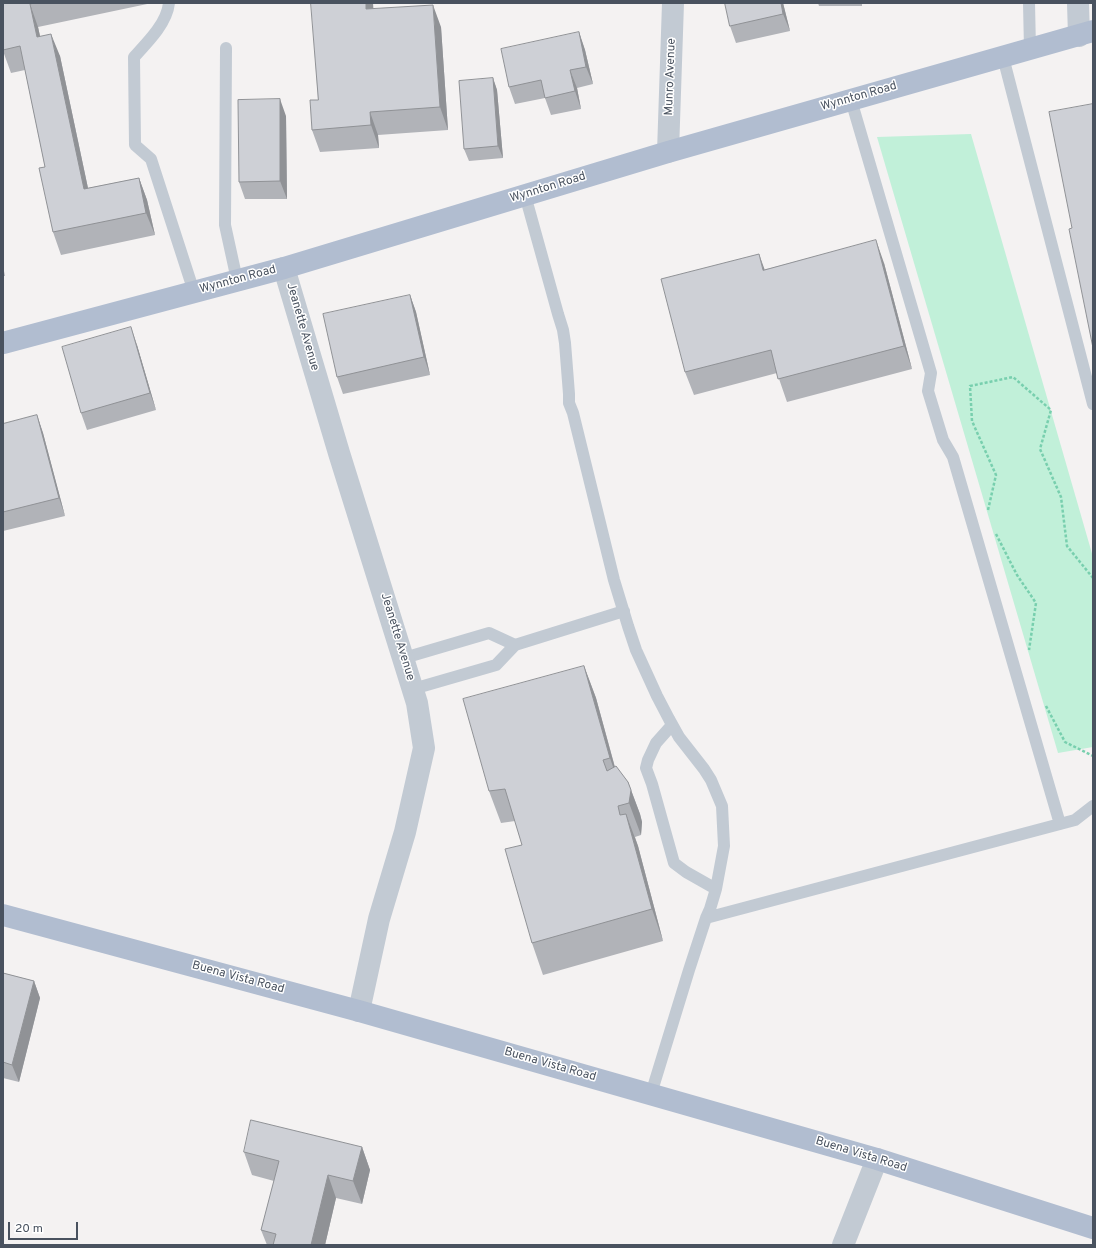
<!DOCTYPE html>
<style>
body{margin:0}
#map{position:relative;width:1096px;height:1248px;overflow:hidden;background:#f4f2f2;font-family:Overpass,sans-serif}
canvas{display:block}
.frame{position:absolute;inset:0;border:4px solid #49525f;pointer-events:none}
.scale{position:absolute;left:8px;top:1222px;width:70px;height:18px;box-sizing:border-box;border:2px solid #49525f;border-top:0;padding-left:5px;font-size:12px;line-height:14px;white-space:nowrap;color:#49525f;-webkit-text-stroke:3px #fff;paint-order:stroke}
</style>
<div id="map">
<canvas width="1096" height="1248"></canvas>
<div class="frame"></div>
<div class="scale">20 m</div>
</div>
<script>
const context = document.querySelector('canvas').getContext('2d');
context.lineJoin = 'round';
function fill(path, color) { context.fillStyle = color; context.fill(path, 'evenodd'); }
function strokePath(path, color, width, dash) { context.strokeStyle = color; context.lineWidth = width; context.lineCap = dash ? 'butt' : 'round'; context.setLineDash(dash || []); context.stroke(path); }
function label(font, color, halo, rows, align = 'center') {
  context.font = font + ' Overpass,sans-serif'; context.lineWidth = 3; context.setLineDash([]); context.textBaseline = 'middle'; context.strokeStyle = halo; context.fillStyle = color; for (const [text, x, y, turn = 0] of rows) {
    context.save(); context.translate(x, y); context.rotate((+turn || 0) * Math.PI / 180); context.textAlign = isNaN(turn) ? turn : align; if (halo) context.strokeText(text, 0, 0); context.fillText(text, 0, 0); context.restore();
  }
}
fill(new Path2D(`
 M971,134L1093,557V747L1058,753L877,137Z`), '#c1f0d9');
strokePath(new Path2D(`
 M988,510L996,475L972,421L970,386L1013,377L1051,410L1040,449L1061,497L1067,546L1093,578
 M996,534L1017,575L1036,603L1029,650
 M1046,706L1065,742L1093,756`), '#78cfae', 2.5, [3, 2]);
strokePath(new Path2D(`
 M169,3C167,23 148,42 134,57L135,145L151,159L194,292
 M1029,3L1030,49
 M226,48L225,225L237,280
 M1003,57L1093,404
 M851,100L931,373L928,391L943,440L953,457L1060,824
 M525,195L558,314L563,330L565,343L569,394V403L573,413L614,580L628,626L636,650L657,696L669,719L679,737L704,769L711,780L722,806L724,846L716,889L710,909L706,918L689,970L651,1094
 M404,658L489,633L515,645
 M413,689L496,665L515,645L624,611
 M672,725L656,743L648,760L646,768L652,784L674,863L686,872L716,889
 M706,918L1075,820L1093,806`), '#c2cad3', 12);
strokePath(new Path2D(`
 M1078,3L1079,36
 M668,152L673,3
 M284,268L339,453L417,703L424,748L405,832L379,919L359,1011
 M843,1245L877,1159`), '#c2cad3', 22);
strokePath(new Path2D(`
 M3,343L284,268L668,152L1093,31
 M3,915L359,1011L877,1159L1093,1228`), '#b1bdd0', 22);
fill(new Path2D(`
 M3,3H152L38,27L40,36L60,56L88,188L139,178L147,200L155,235L61,255L53,232L45,167L25,70L11,73L3,51Z
 M725,3H783L790,31L736,43L730,26Z
 M818,3H862V6H819Z
 M373,9L441,27L448,130L378,135L379,148L320,152L312,130L318,100Z
 M579,32L585,50L593,84L577,88L581,109L551,115L545,98L515,104L509,87Z
 M493,78L497,90L503,158L469,161L464,149Z
 M286,116L287,199H245L239,182Z
 M884,263L912,369L787,402L777,373L694,395L685,372L765,269Z
 M3,266L5,276H3Z
 M410,295L416,312L430,375L343,394L337,377Z
 M137,345L156,410L87,430L81,413Z
 M37,415L43,433L65,516L3,531V424Z
 M584,666L596,698L615,767L628,782L640,814L642,822L641,835L635,837L638,846L663,941L543,975L532,943L522,845L515,821L501,823L489,791Z
 M3,973L34,981L40,998L19,1082L3,1078Z
 M362,1147L370,1170L362,1204L336,1198L325,1245H267L261,1230L274,1181L252,1175L244,1152Z`), '#b1b3b8');
fill(new Path2D(`
 M366,3H373L375,32L366,9Z
 M781,3H783L790,31L783,14Z
 M30,4L38,27L45,59L37,37Z
 M433,5L441,27L448,130L440,107Z
 M579,32L585,50L593,84L586,67Z
 M51,34L60,56L93,212L84,189Z
 M570,70L577,88L581,109L575,91Z
 M493,78L497,90L503,158L498,146Z
 M280,99L286,116L287,199L280,181Z
 M370,112L378,135L379,148L371,125Z
 M139,178L147,200L155,235L146,213Z
 M876,240L884,263L912,369L904,346Z
 M759,254L767,276L763,270Z
 M410,295L416,312L430,375L424,357Z
 M131,327L137,345L156,410L150,393Z
 M37,415L43,433L65,516L59,498Z
 M584,666L596,698L621,790L610,758Z
 M628,782L640,814L642,822L641,835L629,803Z
 M626,814L638,846L663,941L652,909Z
 M34,981L40,998L19,1082L12,1065Z
 M362,1147L370,1170L362,1204L353,1181Z
 M328,1175L336,1198L325,1245H311Z`), '#909296');
const building = new Path2D(`
 M3,3H34L30,4L37,37L51,34L84,189L139,178L146,213L53,232L39,168L45,167L20,46L3,50Z
 M311,3H366V9L433,5L440,107L370,112L371,125L312,130L310,100H318Z
 M725,3H781L783,14L730,26Z
 M579,32L586,67L570,70L575,91L545,98L541,80L509,87L501,49Z
 M493,78L498,146L464,149L459,81Z
 M280,99V181L239,182L238,100Z
 M1093,104V348L1069,229L1072,228L1049,112Z
 M876,240L904,346L778,379L771,350L685,372L661,279L759,254L763,270Z
 M410,295L424,357L337,377L323,314Z
 M131,327L150,393L81,413L62,347Z
 M37,415L59,498L3,512V424Z
 M584,666L610,758L603,760L607,771L616,766L628,782L631,790L629,803L618,806L620,815L626,814L652,909L532,943L505,849L522,845L505,789L489,791L463,699Z
 M3,973L34,981L12,1065L3,1062Z
 M251,1120L362,1147L353,1181L328,1175L311,1245H273L276,1234L261,1230L279,1161L244,1152Z`);
fill(building, '#ced0d6');
strokePath(building, '#909296', 1);
label('12px', '#49525f', '#fff', [
 ["Munro Avenue",671,77,-88],
 ["Wynnton Road",859,97,-16],
 ["Wynnton Road",548,188,-17],
 ["Wynnton Road",238,280,-15],
 ["Jeanette Avenue",302,327,74],
 ["Jeanette Avenue",397,637,73],
 ["Buena Vista Road",238,978,15],
 ["Buena Vista Road",550,1065,16],
 ["Buena Vista Road",861,1155,17]
]);
</script>
